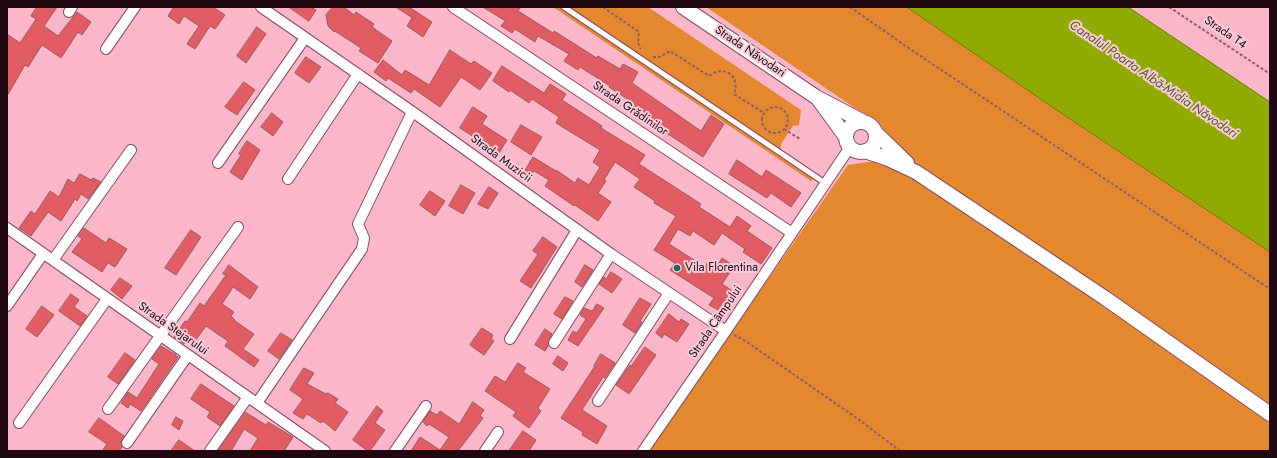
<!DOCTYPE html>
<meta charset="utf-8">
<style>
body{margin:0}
#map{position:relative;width:1277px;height:458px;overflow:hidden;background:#fbb6ca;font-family:Jost,sans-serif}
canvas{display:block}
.frame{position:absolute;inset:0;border:8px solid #210911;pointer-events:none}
</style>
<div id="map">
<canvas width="1277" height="458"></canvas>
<div class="frame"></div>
</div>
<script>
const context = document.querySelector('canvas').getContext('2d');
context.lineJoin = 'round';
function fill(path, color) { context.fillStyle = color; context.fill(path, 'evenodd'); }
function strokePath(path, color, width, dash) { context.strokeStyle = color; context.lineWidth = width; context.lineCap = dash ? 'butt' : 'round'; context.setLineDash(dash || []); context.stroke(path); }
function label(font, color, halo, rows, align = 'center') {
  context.font = font + ' Jost,sans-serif'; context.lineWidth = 4; context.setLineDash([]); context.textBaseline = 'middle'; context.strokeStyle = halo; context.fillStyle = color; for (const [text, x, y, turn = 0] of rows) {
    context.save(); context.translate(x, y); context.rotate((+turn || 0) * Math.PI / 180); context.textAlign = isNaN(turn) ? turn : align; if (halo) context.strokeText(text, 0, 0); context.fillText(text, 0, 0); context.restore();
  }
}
fill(new Path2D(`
 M553,7H648L801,110L799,125L793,126L781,144V151L816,175L811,181Z
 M706,7H907L1064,115L1270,252V451H648L848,165L875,161L890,138L877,120L855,108Z`), '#e3882e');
const water = new Path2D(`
 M907,7H1128L1270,102V252L1064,115Z`);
fill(water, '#90aa00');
strokePath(water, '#6f7a05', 1);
const building = new Path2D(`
 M37,7H57L44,26L58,36L77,12L91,22L82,35L78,32L61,58L42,45L28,67L25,65L7,96V34L20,43L36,19L31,16Z
 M171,7H213L225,15L215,29L210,26L195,49L187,44L199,26L184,16L179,24L168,16L173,8Z
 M289,7H311L316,10L309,21Z
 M333,7H344L354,15L356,12L374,24L372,27L392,41L378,63L359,51L361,48L335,31L334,32L328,26L326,15Z
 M396,7H409L432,22L423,37L407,26L412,18Z
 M483,7H521L518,11L553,33L554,31L597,58L598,56L620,69L623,64L638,72L632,83L701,131L711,115L724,124L703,157L639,115L638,116L625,107L629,100L609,87L610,86L580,67L578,70L564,61L569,54L538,36L535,42L515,29L512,33L501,26L505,21Z
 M257,27L266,34L246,63L237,56Z
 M450,50L471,64L474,61L492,73L480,90L461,77L440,107L414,89L411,93L388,78L386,81L374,72L383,60L402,75L405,70L429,85Z
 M306,57L321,67L309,83L295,73Z
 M502,66L544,93L550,84L566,94L562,100L602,126L601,128L645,155L639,164L701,204L699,207L730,227L737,216L751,226L747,231L772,248L761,264L743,252L745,249L722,233L714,245L693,231L690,236L678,229L669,244L705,267L708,262L716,268L722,258L734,266L722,284L734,292L722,312L709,305L714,298L670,270L675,263L654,250L676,216L654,203L655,201L634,187L640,179L615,162L604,180L606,181L598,193L611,202L598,221L575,205L574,206L545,186L549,180L534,171L530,176L524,172L533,157L556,171V170L575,183L578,178L589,185L600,167L593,162L600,150L556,123L559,117L532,99L529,103L510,90L509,92L493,81Z
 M244,82L255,90L237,115L225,107Z
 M473,107L487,116L482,124L507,140L499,153L460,128Z
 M272,113L283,122L273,136L261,127Z
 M521,125L542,137L531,155L511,142Z
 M247,141L260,150L242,180L230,172L241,155L239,154Z
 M737,160L762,177L766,170L801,193L791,207L771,193L767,198L729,174Z
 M80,174L91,180L93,178L101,182L88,199L81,194L77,201L75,199L61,221L48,212L31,236L19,228L31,211L35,214L50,191L59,197L68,179L74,183Z
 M461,185L475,193L463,214L449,206Z
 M489,187L498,193L488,209L478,204Z
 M430,191L445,201L435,216L420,205Z
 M84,228L106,243L109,238L127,249L115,267L108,263L102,272L72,252L82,239L78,236Z
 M191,230L201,237L176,275L165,268Z
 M543,237L557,247L531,288L520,281L538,254L533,251Z
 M229,265L258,287L250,299L233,287L222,304L234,312L231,316L235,320V321L254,334L243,349L259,360L254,367L225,346L228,341L206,326L195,341L189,336L184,344L174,337L185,321L187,322L200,303L204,306L226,275L223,274Z
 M585,265L593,270L582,287L575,282Z
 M611,272L622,279L612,293L599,284L604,277L606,279Z
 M120,278L132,286L122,299L111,290Z
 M71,294L79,300L74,307L87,316L80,326L59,311Z
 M565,297L573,301L562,319L554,314Z
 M640,298L651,304L640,321L642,322L635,333L623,325Z
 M597,304L604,308L578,346L568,340L573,331L577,333L586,319L580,315L584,308L592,311Z
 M42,306L54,315L37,337L26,329Z
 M669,314L679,322L681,319L689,324L677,342L664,334L662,338L656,333Z
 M482,328L493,335L491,339L494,341L484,355L470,345Z
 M545,329L552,334L548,340V346L545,351L535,345Z
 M281,333L292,340L279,359L268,351Z
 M161,346L176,355H175L178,357L141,411L130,404L128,408L121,403L128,392L137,398L159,364L152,359Z
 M645,347L656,355L629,394L616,385L630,365L631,366Z
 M125,353L135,360L118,384L108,377Z
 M601,354L615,363L605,378L603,377L582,410L607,426L597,444L582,435L583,432L561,418L595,366H594Z
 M558,356L568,363L563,371L553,364Z
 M518,363L526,368L523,372L550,389L538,408L541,411L529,428L513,416L516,412L485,391L495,376L505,382Z
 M304,368L314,373L307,384L326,394L328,393L338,399L335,403L348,412L335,431L323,421L321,423L307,414L303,419L293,413L303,399L290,390Z
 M201,384L234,406L220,426L207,417L210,412L191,399Z
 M473,402L484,410L480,416L483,418L458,451H411L420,437L440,450L449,437L429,424L427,426L423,422L430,411L437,415L440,411L459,424Z
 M377,406L383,411L375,423L385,430L370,451H368L353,440Z
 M245,412L266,425L268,422L293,437L284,451H250L258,438L244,429L231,451H218Z
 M176,417L183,421L179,430L172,425Z
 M99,418L124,436L121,442L122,447L119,451H102L107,444L89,432Z
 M523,431L536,440L529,451H509Z
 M179,440L195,451H171Z`);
fill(building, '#e15d63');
strokePath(building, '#9c5c5c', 1);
const service = new Path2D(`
 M564,7L825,183`);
const minor = new Path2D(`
 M261,7L417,115L611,254L726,331
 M453,7L792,233
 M69,12L72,7
 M106,49L135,7
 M218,163L305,38
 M288,179L358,74
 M7,228L325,451
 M53,260L131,150
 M7,306L43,254
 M510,339L577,230
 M554,343L611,254
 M598,401L669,293
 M257,403L362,249L364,238L358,224L412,112
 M108,409L238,227
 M19,423L107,299
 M127,443L188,355
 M210,451L248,397
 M395,451L426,406
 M485,451L498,432
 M643,451L726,331L850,147`);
const secondary = new Path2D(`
 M683,7L816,97L862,121
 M819,100L846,137
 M846 137a15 15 0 1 1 30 0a15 15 0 1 1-30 0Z
 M876,133L907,163
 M865,151L886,158L916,172L1105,298L1270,414`);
strokePath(service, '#894d60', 7);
strokePath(minor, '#894d60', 12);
strokePath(secondary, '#894d60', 16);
strokePath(new Path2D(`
 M603,7L639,32L638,43L641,49
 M850,7L910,49L1270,289
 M1169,7L1270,74
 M653,57H660L670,51L709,76C724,64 741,76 734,94L764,113
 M762 120a13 13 0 1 1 26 0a13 13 0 1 1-26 0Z
 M784,129L800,139
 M734,335L744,340L858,419L900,451`), '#8d5f6d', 2, [3, 2]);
strokePath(service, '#fff', 5);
strokePath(minor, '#fff', 10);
strokePath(secondary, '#fff', 14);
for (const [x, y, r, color] of [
 [677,268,4,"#1e655a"]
]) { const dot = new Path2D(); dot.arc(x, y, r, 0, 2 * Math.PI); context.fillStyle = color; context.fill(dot); strokePath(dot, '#f7ccd8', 1.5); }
label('12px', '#210911', '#f7ccd8', [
 ["Strada T4",1225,33,34],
 ["Strada Năvodari",750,52,34],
 ["Strada Grădinilor",630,109,34],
 ["Strada Muzicii",501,159,36],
 ["Strada Câmpului",716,322,-56],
 ["Strada Stejarului",173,329,35]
]);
label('12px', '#210911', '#f7ccd8', [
 ["Vila Florentina",685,268]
], 'left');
label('italic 13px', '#505c26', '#f7ccd8', [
 ["Canalul Poarta Albă-Midia Năvodari",1153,80,34]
]);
</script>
